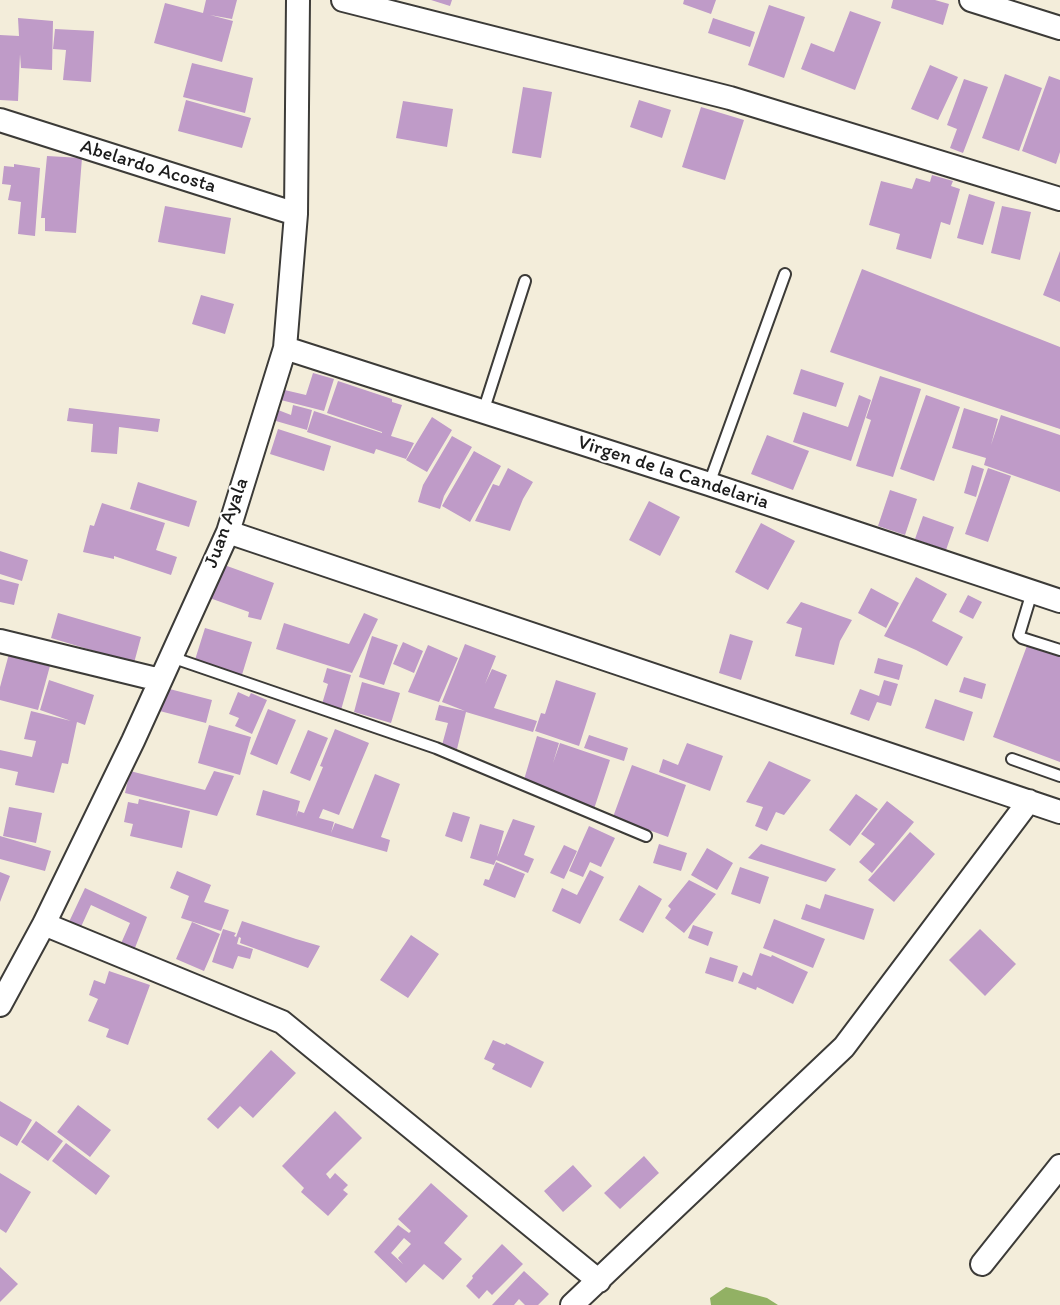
<!DOCTYPE html>
<style>
body{margin:0}
canvas{display:block;background:#f3edda}
</style>
<canvas width="1060" height="1305"></canvas>
<script>
const context = document.querySelector('canvas').getContext('2d');
context.lineJoin = 'round';
function fill(path, color) { context.fillStyle = color; context.fill(path, 'evenodd'); }
function strokePath(path, color, width, dash) { context.strokeStyle = color; context.lineWidth = width; context.lineCap = dash ? 'butt' : 'round'; context.setLineDash(dash || []); context.stroke(path); }
function label(font, color, halo, rows, align = 'center') {
  context.font = font + ' Itim,sans-serif'; context.lineWidth = 4.5; context.setLineDash([]); context.textBaseline = 'middle'; context.strokeStyle = halo; context.fillStyle = color; for (const [text, x, y, turn = 0] of rows) {
    context.save(); context.translate(x, y); context.rotate((+turn || 0) * Math.PI / 180); context.textAlign = isNaN(turn) ? turn : align; if (halo) context.strokeText(text, 0, 0); context.fillText(text, 0, 0); context.restore();
  }
}
fill(new Path2D(`
 M726,1287L767,1298L778,1305H711L710,1298Z`), '#92b164');
fill(new Path2D(`
 M206,0H237L232,19L210,15L233,21L222,62L154,43L165,3L203,13Z
 M431,0H452L450,6Z
 M684,0H716L711,14L683,4Z
 M893,0H935L949,4L943,25L891,8Z
 M769,5L805,17L784,78L748,65Z
 M850,11L881,22L855,90L801,69L811,43L834,52Z
 M18,18L53,21L52,70L21,68L20,54L18,101L0,100V35L19,36Z
 M713,18L755,32L750,47L708,33Z
 M55,29L94,31L91,82L63,80L66,50L53,49Z
 M192,63L253,78L245,113L183,97Z
 M930,65L958,77L938,120L911,109Z
 M1005,74L1042,88L1019,151L982,138Z
 M1049,76L1060,80V152L1056,164L1022,151Z
 M964,79L988,87L963,153L950,148L957,129L947,125Z
 M523,87L552,92L541,158L512,153Z
 M186,100L251,118L242,148L178,131Z
 M639,100L671,110L662,138L630,127Z
 M403,101L453,109L447,147L396,138Z
 M701,107L744,120L725,180L682,167Z
 M47,156L82,158L76,233L45,231V218H41Z
 M14,164L40,168L35,236L18,234L21,202L8,200L11,185L2,184L4,166L14,167Z
 M932,175L953,181L951,186L960,189L950,225L941,222L931,259L896,249L900,234L869,225L881,181L912,189L916,178L930,182Z
 M969,194L995,202L983,245L957,238Z
 M165,206L231,218L225,254L158,242Z
 M1002,206L1031,212L1020,260L991,253Z
 M1060,251V302L1043,295Z
 M862,269L1060,347V429L830,352Z
 M201,295L234,304L225,334L192,324Z
 M801,369L844,383L836,407L793,394Z
 M313,373L334,379L324,411L273,398L276,388L306,395Z
 M880,376L921,389L893,477L856,466L871,420L866,418Z
 M338,381L392,399V402L402,405L391,436L414,443L406,459L376,449L374,454L307,432L314,411L382,433V432L327,413Z
 M859,395L871,400L851,461L793,442L803,412L848,427Z
 M926,395L960,407L934,481L900,469Z
 M293,405L312,410L307,430L269,419L273,408L291,415Z
 M69,408L160,419L158,432L119,427L117,454L91,452L93,424L67,421Z
 M964,408L998,419L991,445L1001,415L1060,435V492L984,465L986,458L952,448Z
 M432,417L452,430L427,472L406,460Z
 M278,429L331,446L324,471L270,454Z
 M767,435L809,451L793,490L751,474Z
 M452,436L472,447L444,496L440,509L418,502L423,485Z
 M474,451L501,466L470,522L442,506Z
 M972,465L984,469L976,497L964,493Z
 M508,468L533,482L523,499L510,531L475,521L493,484L499,486Z
 M988,468L1011,476L988,542L965,534Z
 M138,482L197,501L189,527L130,509Z
 M890,490L917,499L905,535L878,526Z
 M649,501L680,517L660,556L629,540Z
 M102,503L165,523L156,550L177,557L171,575L114,556V559L83,552L90,525L94,526Z
 M923,516L954,527L946,550L915,539Z
 M761,523L795,541L768,590L735,572Z
 M0,551L28,560L22,581L0,574Z
 M216,562L274,583L261,620L248,617L249,612L204,596Z
 M916,577L947,594L932,621L963,637L947,666L916,650L884,636Z
 M0,579L19,584L14,605L0,602Z
 M871,588L899,603L886,628L858,613Z
 M968,595L982,602L973,619L959,612Z
 M801,602L852,620L840,641L834,665L795,656L802,628L786,623Z
 M58,613L141,637L134,663L51,638Z
 M364,613L378,619L352,673L276,649L284,623L349,644Z
 M205,628L252,642L241,678L194,663Z
 M730,634L753,641L741,680L719,673Z
 M372,636L398,645L384,685L359,677Z
 M403,642L423,651L414,673L393,664Z
 M1028,643L1060,655V762L993,737Z
 M465,644L496,656L485,684L492,669L507,675L494,708L537,721L533,732L466,712L457,749L442,745L448,723L435,720L439,705L465,711L442,702Z
 M428,645L458,658L439,702L408,692Z
 M10,650L51,662L38,710L0,700V687Z
 M878,658L903,665L899,680L874,673Z
 M327,668L351,675L341,710L322,704L328,684L323,682Z
 M964,677L986,684L982,699L959,692Z
 M49,680L94,695L85,725L77,722L68,764L62,763L54,793L15,785L18,772L0,768V750L32,757L36,741L24,739L31,711L71,721L40,710Z
 M556,680L596,693L579,746L535,731L541,713L545,714Z
 M884,680L898,684L891,706L877,702L869,721L850,714L860,689L879,696Z
 M362,682L400,693L391,723L354,712Z
 M158,686L212,700L206,723L152,709Z
 M238,692L249,697L251,693L267,700L252,734L235,726L239,718L229,714Z
 M935,699L973,712L964,741L925,728Z
 M268,709L296,720L277,765L250,754Z
 M209,725L251,737L240,775L198,763Z
 M335,729L369,743L339,815L323,809L319,818L334,822L331,833L335,823L353,829L375,774L400,784L381,837L390,840L387,852L256,815L263,790L300,801L296,817L298,811L304,813L323,767L320,766Z
 M308,730L328,738L310,781L290,773Z
 M589,735L628,748L624,761L584,748Z
 M537,736L559,743L553,763L560,743L610,760L594,809L523,783Z
 M687,743L723,756L710,791L659,772L663,759L678,765Z
 M769,761L811,780L784,815L776,812L767,831L755,826L763,807L746,802Z
 M632,765L686,785L668,837L613,817Z
 M130,771L205,790L214,771L234,776L217,816L125,793Z
 M856,794L878,809L850,846L829,830Z
 M139,799L190,811L182,848L130,836L133,824L124,822L128,802L138,804Z
 M887,801L914,822L872,873L859,862L875,844L861,834Z
 M9,807L42,813L36,843L3,836Z
 M453,812L470,817L462,842L445,836Z
 M513,819L535,826L524,855L534,859L528,873L496,860L494,865L470,858L480,824L504,831L497,857Z
 M589,826L615,838L601,867L590,862L583,877L569,871Z
 M910,832L935,854L894,902L868,880Z
 M0,836L51,851L45,871L0,859Z
 M659,844L687,853L681,871L653,863Z
 M761,844L836,869L826,882L748,858Z
 M564,845L577,851L564,879L550,873Z
 M707,848L733,863L717,890L691,875Z
 M496,862L525,874L515,898L483,885L485,879L489,880Z
 M740,867L769,877L760,904L731,894Z
 M590,870L604,877L580,924L552,911L562,888L577,895Z
 M177,871L211,885L204,902L229,910L221,931L181,918L189,896L170,888Z
 M0,872L10,876L0,902Z
 M689,880L716,894L684,933L665,918L671,909L668,906Z
 M639,885L662,899L643,933L619,920Z
 M85,888L147,917L133,953L119,948L130,923L91,905L80,929L68,924Z
 M825,894L874,909L864,940L801,919L806,904L820,909Z
 M774,919L825,939L813,968L763,948Z
 M242,921L296,939L320,946L308,968L240,943L241,938L239,937L237,944L253,949L250,959L238,956L233,969L212,962L223,929L236,933L234,936L236,937Z
 M192,922L220,934L204,971L176,959Z
 M693,925L713,932L708,946L688,938Z
 M980,929L1016,964L985,996L949,960Z
 M411,935L439,954L408,998L380,980Z
 M760,953L771,957L772,955L808,972L793,1004L757,987L756,990L738,983L743,972L752,976Z
 M710,957L738,966L733,982L705,973Z
 M109,971L150,985L128,1045L106,1037L109,1029L88,1021L98,999L89,995L94,980L105,984Z
 M493,1040L505,1045L506,1043L544,1062L531,1088L492,1069L495,1064L484,1059Z
 M271,1050L296,1073L253,1118L240,1106L218,1129L207,1119Z
 M0,1101L32,1120L17,1146L0,1136Z
 M78,1105L111,1130L90,1157L57,1132Z
 M335,1111L362,1138L326,1174L330,1179L335,1173L348,1185L343,1190L348,1194L328,1216L301,1192L304,1188L282,1166Z
 M36,1121L63,1141L48,1161L21,1142Z
 M66,1143L110,1176L96,1195L52,1161Z
 M644,1156L659,1173L620,1209L604,1193Z
 M573,1165L592,1186L563,1212L544,1191Z
 M0,1173L31,1192L6,1233L0,1229Z
 M431,1183L468,1216L444,1243L462,1259L443,1280L424,1264L406,1283L374,1252L398,1225L409,1233L411,1231L398,1219ZM404,1238L411,1244L398,1258L403,1264L391,1253Z
 M502,1244L523,1264L492,1295L487,1290L479,1299L466,1286L473,1278L472,1276Z
 M0,1267L18,1284L0,1302Z
 M524,1271L549,1294L538,1305H525L519,1299L514,1305H492Z`), '#bf9bc8');
const service = new Path2D(`
 M483,412L525,281
 M709,484L785,274
 M1032,592L1019,635L1022,638L1060,650
 M171,657L436,748L646,836
 M1012,759L1060,776`);
const minor = new Path2D(`
 M343,0L730,98L1060,199
 M971,0L1060,28
 M0,120L296,214
 M285,348L709,484L1060,601
 M228,532L1060,812
 M0,641L160,680
 M44,924L282,1022L599,1281
 M0,1005L44,924L133,741L228,532L285,348L296,214L298,0
 M982,1264L1060,1166
 M572,1305L844,1047L1029,801`);
strokePath(service, '#3c3b38', 14);
strokePath(minor, '#3c3b38', 26);
strokePath(service, '#fff', 10);
strokePath(minor, '#fff', 22);
label('20px', '#1c1c1c', '#fff', [
 ["Abelardo Acosta",148,167,17],
 ["Virgen de la Candelaria",673,473,18],
 ["Juan Ayala",227,523,-70]
]);
</script>
